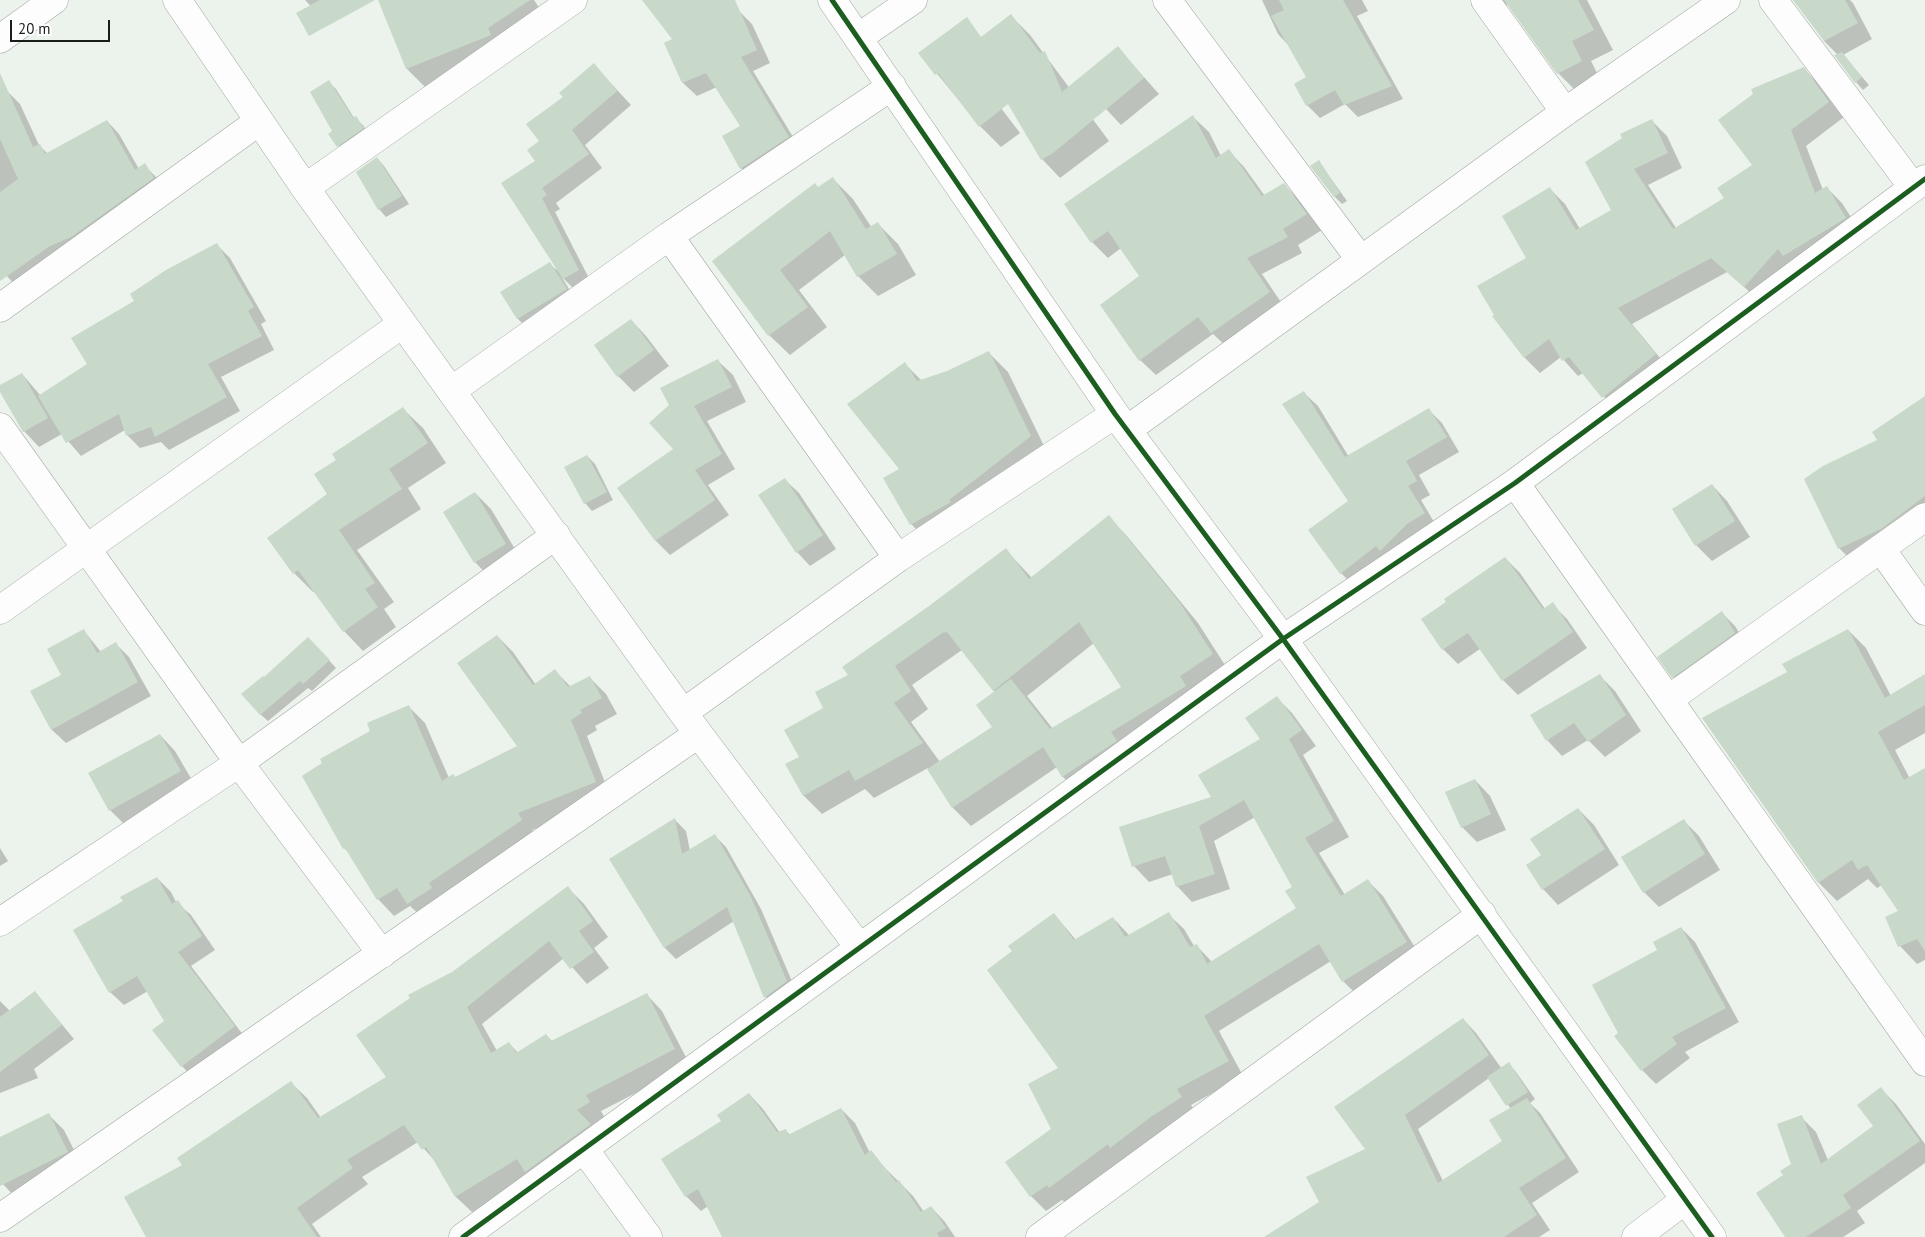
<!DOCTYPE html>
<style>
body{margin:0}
#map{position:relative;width:1925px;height:1237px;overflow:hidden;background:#ecf2ec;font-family:"PT Sans",sans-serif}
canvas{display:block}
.scale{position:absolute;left:10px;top:20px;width:100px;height:22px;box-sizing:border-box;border:2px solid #191d19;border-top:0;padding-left:6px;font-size:15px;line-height:18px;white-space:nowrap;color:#191d19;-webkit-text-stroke:4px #fff;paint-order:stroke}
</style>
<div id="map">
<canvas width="1925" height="1237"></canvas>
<div class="scale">20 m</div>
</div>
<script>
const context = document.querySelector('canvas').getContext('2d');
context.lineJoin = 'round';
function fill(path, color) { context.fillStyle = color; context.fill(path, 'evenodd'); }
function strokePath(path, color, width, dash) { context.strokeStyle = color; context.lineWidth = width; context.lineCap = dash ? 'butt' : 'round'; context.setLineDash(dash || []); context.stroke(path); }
fill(new Path2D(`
 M305,0H366L327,23Z
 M534,0L550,24L429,91L407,69L379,1Z
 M652,0H713L738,10L752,24L770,63L753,71L801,150L755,182L741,168L723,137L742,126L717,87L697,96L683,83L666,43L674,40Z
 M1262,0H1362L1368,11L1357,16L1403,99L1358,117L1345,104L1320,118L1307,105L1308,77L1290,47L1278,34Z
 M1492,0H1587L1613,50L1591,61L1601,81L1578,93L1558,73L1509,5L1498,6Z
 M1813,0H1850L1853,3L1872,39L1843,55L1869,85L1863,90L1856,82L1838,55L1824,41Z
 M1011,16L1030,35L1109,141L1060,178L1042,159Z
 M1118,48L1159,94L1121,125L1106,109Z
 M920,53L963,58L1020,133L1001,147L980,126Z
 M594,65L631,105L585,145L602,168L556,203L560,209L555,212L592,284L578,293L561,276L574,297L525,326L518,319L502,292L549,264L561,273L502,183L536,161L541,141L565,97Z
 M1804,69L1819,84L1844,117L1806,146L1823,190L1827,188L1842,203L1861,233L1760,301L1727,272L1632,324L1670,370L1618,412L1583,373L1578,376L1561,357L1540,373L1525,358L1494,317L1528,258L1550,189L1565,204L1580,229L1613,211L1652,121L1667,136L1682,168L1648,185L1676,228L1726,198L1753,165Z
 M328,82L336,89L354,118L363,125L370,136L345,153L338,146L334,132Z
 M7,91L20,104L39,145L48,154L107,121L119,134L139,169L144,165L157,178L166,191L19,289L3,272L0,274V96Z
 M1193,117L1209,132L1221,156L1229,151L1244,167L1265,196L1283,184L1299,200L1322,230L1298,245L1302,253L1262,274L1285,308L1228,348L1213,334L1156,375L1140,360L1141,277L1121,248L1108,258L1092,242Z
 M377,158L384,166L409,204L386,217L379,209Z
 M1319,162L1347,201L1342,204L1335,197Z
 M833,179L853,199L872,228L878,224L898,244L916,275L878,296L858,276L845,255L799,290L827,327L790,355L769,335L713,262Z
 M217,245L230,258L266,321L261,324L274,350L221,377L240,411L169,450L161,442L140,448L127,435L125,430L81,456L62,434L39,447L24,431L0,386L22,374L41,396L88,365L136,302Z
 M631,320L646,336L669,366L634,392L618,376L595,345Z
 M988,352L1008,372L1049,456L931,544L911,524L885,479L901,470L905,364L922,381L948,372Z
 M718,361L733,375L746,402L707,421L735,469L708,485L729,515L670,555L656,541L619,488L675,449L651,423Z
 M1304,393L1318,406L1349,457L1428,409L1442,423L1459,452L1419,475L1430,495L1421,500L1437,527L1354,586L1341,573L1350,501Z
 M1925,397V525L1856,565L1839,548L1806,479L1879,440Z
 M403,409L423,428L446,463L408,488L421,509L357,550L394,602L384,609L396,627L363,651L344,631L315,591L313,592L294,573L329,494Z
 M587,456L595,464L613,500L592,511L585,503Z
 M785,480L799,493L836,549L810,566L797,552Z
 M1712,485L1727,501L1750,537L1712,561L1696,545Z
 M475,493L491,509L521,559L490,578L475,562Z
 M1108,517L1126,535L1198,623L1230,673L1081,794L1062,776L1057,767L971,826L953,808L928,768L874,798L865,789L822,814L804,796L787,764L800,757L825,708L849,675L910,622L1006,550L1032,578ZM1094,643L1123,687L1053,729L1027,696ZM962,650L995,692L994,727L940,762L911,722L928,709L912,685Z
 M1505,558L1520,573L1545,609L1552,604L1567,619L1587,648L1518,695L1503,680L1480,649L1458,664L1443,649L1422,620Z
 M1722,613L1735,626L1748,647L1686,690L1673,677Z
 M1848,630L1866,648L1891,696L1925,682V733L1895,750L1910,779L1925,769V960L1917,964L1900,946V912L1882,885L1877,888L1868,879L1837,901L1819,883L1704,719L1788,673Z
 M84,631L101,652L115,643L129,657L151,696L66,743L52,730L32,692L63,676Z
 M497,636L513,652L536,685L555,671L571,687L590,678L606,694L617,714L595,726L597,730L587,736L611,798L532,830L537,837L424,919L410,906L394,916L378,899L352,856L344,848L372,731L409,707L425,723L449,778H455L519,747Z
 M316,646L336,668L312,691L308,688L268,721L260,714L264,679Z
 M1599,675L1615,691L1641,731L1605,757L1588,740L1562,756L1547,740Z
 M1277,698L1292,713L1316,746L1303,755L1349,837L1319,853L1345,895L1368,881L1383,896L1421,957L1358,996L1343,981L1331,961L1219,1031L1243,1076L1191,1105L1196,1113L1065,1202L1062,1200L1046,1211L1031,1196L1053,1129L1060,1068L1014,951L1054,914L1076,940L1113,918L1130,936L1168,914L1184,929L1194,946L1196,945L1212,962L1298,908L1294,887L1255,817L1214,841L1230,889L1192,902L1177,886L1173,874L1149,882L1134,866L1213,797L1262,739Z
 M160,735L175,751L196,787L126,826L110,810L90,774Z
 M1475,780L1490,796L1506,830L1477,842L1462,827Z
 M1578,809L1594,825L1619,865L1558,905L1543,889L1542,856Z
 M675,820L686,831L690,851L715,836L726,847L761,909L797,993L776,1008L766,997L734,921L676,959L665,948L611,859Z
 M1683,820L1699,836L1720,870L1659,907L1644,892Z
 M0,848L8,861L0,866Z
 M157,878L171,892L176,902L191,915L215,950L191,966L247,1040L195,1080L182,1066L166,1022L148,991L124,1005L110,992L124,901Z
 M568,888L584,904L608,937L594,948L609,968L587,984L564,958L482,1024L497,1051L509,1043L518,1053L546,1035L553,1042L647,995L662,1011L690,1065L601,1111L605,1118L531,1176L472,1212L456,1197L435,1161L418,1142L362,1177L368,1184L312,1224L321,1237H148L184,1166L291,1083L307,1098L321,1118L387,1077L453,973Z
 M1681,928L1695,942L1739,1022L1685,1052L1690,1058L1656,1084L1642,1070L1620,1033L1659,950Z
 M35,992L74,1039L34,1069L38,1078L0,1093V1001L10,1011Z
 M1463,1019L1476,1033L1502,1069L1509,1064L1516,1072L1535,1099L1530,1103L1540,1113L1579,1172L1532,1203L1550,1230L1539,1237H1271L1320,1203L1367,1149ZM1489,1078L1511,1109L1503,1141L1443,1181L1418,1129Z
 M1881,1089L1896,1104L1925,1144V1163L1857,1211L1865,1223L1843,1237H1786L1784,1176L1793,1164L1801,1117L1816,1132L1828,1160L1874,1127Z
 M749,1094L763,1109L780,1133L786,1131L790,1135L841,1109L855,1123L870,1153L913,1196L924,1212L931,1207L945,1222L955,1237H723L708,1206L701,1211L686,1196L662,1159L723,1121Z
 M49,1115L64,1130L83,1168L18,1200L0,1181V1139Z`), '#0003');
fill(new Path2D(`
 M320,0H375L309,36L296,13Z
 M378,0H530L488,28L491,35L406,69Z
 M642,0H735L757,50L741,57L789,137L740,169L722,136L740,126L706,73L682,83L664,43L672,39Z
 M1279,0H1343L1392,86L1344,105L1335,90L1306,106L1294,84L1306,77L1271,16L1284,10Z
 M1504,0H1578L1594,30L1572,41L1582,61L1557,74Z
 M1793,0H1845L1858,23L1824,41Z
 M1011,14L1040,53L1045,51L1062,92L1118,46L1144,78L1053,153L1041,160L1008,104L979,127L938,73L935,75L918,53L967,17L981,37Z
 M1842,52L1862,77L1855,83L1834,55Z
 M594,63L617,91L572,130L589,154L542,188L547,195L542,198L579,270L563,279L501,183L535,161L527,150L539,141L526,124L563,97L559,93Z
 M1804,67L1829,102L1791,130L1815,193L1827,186L1846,218L1783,256L1778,249L1744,287L1711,258L1618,308L1656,354L1602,398L1569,357L1562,361L1549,339L1524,358L1492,316L1494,315L1477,286L1526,258L1502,216L1550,187L1576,230L1611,210L1585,162L1622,138L1620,134L1652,119L1668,153L1634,169L1673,229L1724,198L1717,188L1752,165L1718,120L1753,94L1751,89Z
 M0,73L33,147L40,144L45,154L107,120L135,170L145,163L154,178L71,237L50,246L0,281V192L18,179L0,139Z
 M329,80L353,118L356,116L364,128L337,147L328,134L332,131L310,92Z
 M1193,115L1216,158L1229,149L1262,196L1284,183L1307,214L1283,229L1288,237L1247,258L1270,292L1211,333L1198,317L1139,361L1100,305L1139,276L1108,231L1091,243L1064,204Z
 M377,157L402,196L378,210L356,172Z
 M1319,160L1340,193L1334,197L1310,166Z
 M833,177L866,229L878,222L897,254L857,277L830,231L780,270L808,307L768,336L712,261L815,183L818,187Z
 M217,243L254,307L248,311L262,336L208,364L227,397L155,437L151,427L126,436L119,414L66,443L38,396L87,364L71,338L134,301L130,294L166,270Z
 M550,262L567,289L517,319L500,292Z
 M631,319L654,350L617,377L594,345Z
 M989,351L1031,436L949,500L951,502L910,525L883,478L899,469L847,404L905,362L917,381L947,371Z
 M718,359L732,387L694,406L722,454L695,470L715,500L655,541L617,488L673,449L649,423L669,405L660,388Z
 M22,373L48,418L23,432L0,392V385Z
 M1304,391L1345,457L1429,408L1447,437L1406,461L1417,481L1408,486L1425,513L1407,524L1380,551L1376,546L1340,574L1308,530L1348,501L1282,404Z
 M1925,396V496L1881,529L1838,549L1804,479L1823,466L1877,440L1872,432Z
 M403,407L428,443L389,469L402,489L339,530L375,583L365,589L378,607L343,632L298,570L293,574L267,538L327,494L314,474L336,460L332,454Z
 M587,455L607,492L584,504L564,467Z
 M785,478L823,535L796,553L758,495Z
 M1712,484L1735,521L1695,546L1672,509Z
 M475,492L506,544L474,563L443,512Z
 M1109,515L1180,603L1213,654L1180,676L1186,686L1111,732L1117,741L1062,777L1043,747L952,808L927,769L992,727L976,705L1011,679L1050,729L1121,687L1079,622L993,691L947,632L942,633L895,666L911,691L894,703L923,743L855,781L849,770L803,796L785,764L799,757L784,730L823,708L815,692L848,675L842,667L929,606L1006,548L1029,579Z
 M1505,557L1543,609L1553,602L1573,632L1502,681L1468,633L1442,650L1421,619L1446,602L1444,599Z
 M1722,611L1735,633L1672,678L1657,657Z
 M84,629L97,653L116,642L138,682L51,730L30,691L61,675L47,649Z
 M1848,629L1885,698L1925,674V705L1878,732L1904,780L1925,768V951L1917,939L1898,947L1885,917L1898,911L1867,865L1858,870L1852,860L1818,883L1702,718L1787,672L1782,664Z
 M497,635L533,685L555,669L568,687L590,676L602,698L580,710L582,713L571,720L596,782L518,813L522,820L429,883L432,888L407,904L397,888L377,900L345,848L343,849L302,776L322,763L320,759L370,731L367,723L409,705L442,781L453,774L455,777L517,746L457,663Z
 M308,637L330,660L303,684L300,681L260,715L241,694L263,676L264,677Z
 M1600,674L1626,715L1588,742L1574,723L1546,741L1530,715Z
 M1277,696L1302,730L1289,739L1334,821L1305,838L1341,896L1368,879L1407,942L1342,982L1319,944L1204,1016L1229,1061L1177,1089L1182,1097L1152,1116L1110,1148L1108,1144L1049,1188L1047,1185L1030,1197L1005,1162L1051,1129L1028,1084L1058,1068L987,970L1012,951L1008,946L1054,913L1074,940L1113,917L1125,937L1169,912L1190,947L1197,944L1207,964L1296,908L1285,891L1292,887L1244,800L1199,826L1215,874L1176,887L1165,856L1132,867L1119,827L1211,797L1198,775L1260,739L1245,718Z
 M160,734L181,771L109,811L88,773Z
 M1475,779L1491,814L1461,828L1445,792Z
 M1578,808L1605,849L1542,890L1526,865L1541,855L1530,839Z
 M675,818L682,854L715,834L751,897L787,981L764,998L727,907L664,948L609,859Z
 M1684,819L1705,854L1643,893L1621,857Z
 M157,877L172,904L178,900L202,936L178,952L235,1026L181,1067L152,1030L164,1021L137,976L109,993L73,930L123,901L120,897Z
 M568,886L593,921L579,931L594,952L570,969L549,941L467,1007L491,1053L509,1042L516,1053L546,1034L551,1041L647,993L675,1049L586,1095L590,1102L577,1110L591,1124L525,1172L517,1159L455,1197L426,1147L422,1150L404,1125L347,1160L353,1168L297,1208L317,1237H146L124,1197L182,1165L177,1158L291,1081L318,1118L386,1077L356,1035L410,998L408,995L452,972Z
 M1681,927L1726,1008L1672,1037L1677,1044L1641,1071L1614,1036L1618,1033L1592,985L1657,950L1653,942Z
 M35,991L62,1025L0,1072V1017Z
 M1463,1018L1489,1055L1405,1115L1438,1183L1502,1141L1489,1120L1527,1098L1566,1158L1519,1188L1537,1215L1504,1237H1264L1319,1202L1306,1177L1365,1149L1334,1107Z
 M1509,1062L1528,1092L1506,1106L1487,1077Z
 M1881,1087L1920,1141L1843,1195L1851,1208L1806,1237H1785L1756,1193L1783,1175L1780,1171L1791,1164L1777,1124L1802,1115L1821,1164L1873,1126L1857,1105Z
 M749,1093L777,1132L786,1129L788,1135L841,1108L865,1155L871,1150L896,1182L899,1180L921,1212L931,1206L946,1228L937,1233L939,1237H722L698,1189L685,1197L661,1159L721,1121L717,1115Z
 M49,1113L68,1152L0,1186V1137Z`), '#c8d8c9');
const minor = new Path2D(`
 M177,0L305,188L683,713L859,947
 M832,0L1115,414L1283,639L1712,1237
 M1167,0L1360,259
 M1485,0L1565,112
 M1773,0L1913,187
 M859,37L913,0
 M0,39L54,0
 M305,188L573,0
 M669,236L898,558
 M0,308L258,122
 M451,391L669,236L892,86
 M0,427L239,763L382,954
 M1127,430L1565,112L1726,0
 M1515,483L1925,1062
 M1881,549L1925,611
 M0,610L402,324
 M1669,699L1925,517
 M683,713L898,558L1115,414
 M0,922L239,763L556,535
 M584,1149L648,1237
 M0,1218L698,734
 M463,1237L1283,639L1515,483L1925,179
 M1040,1237L1482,914
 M1636,1237L1685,1200`);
strokePath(minor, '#a3a8a3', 29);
strokePath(minor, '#fcfdfc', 28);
strokePath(new Path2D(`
 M832,0L1115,414L1283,639L1712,1237
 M463,1237L1283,639L1515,483L1925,179`), '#1b5e20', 5);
</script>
